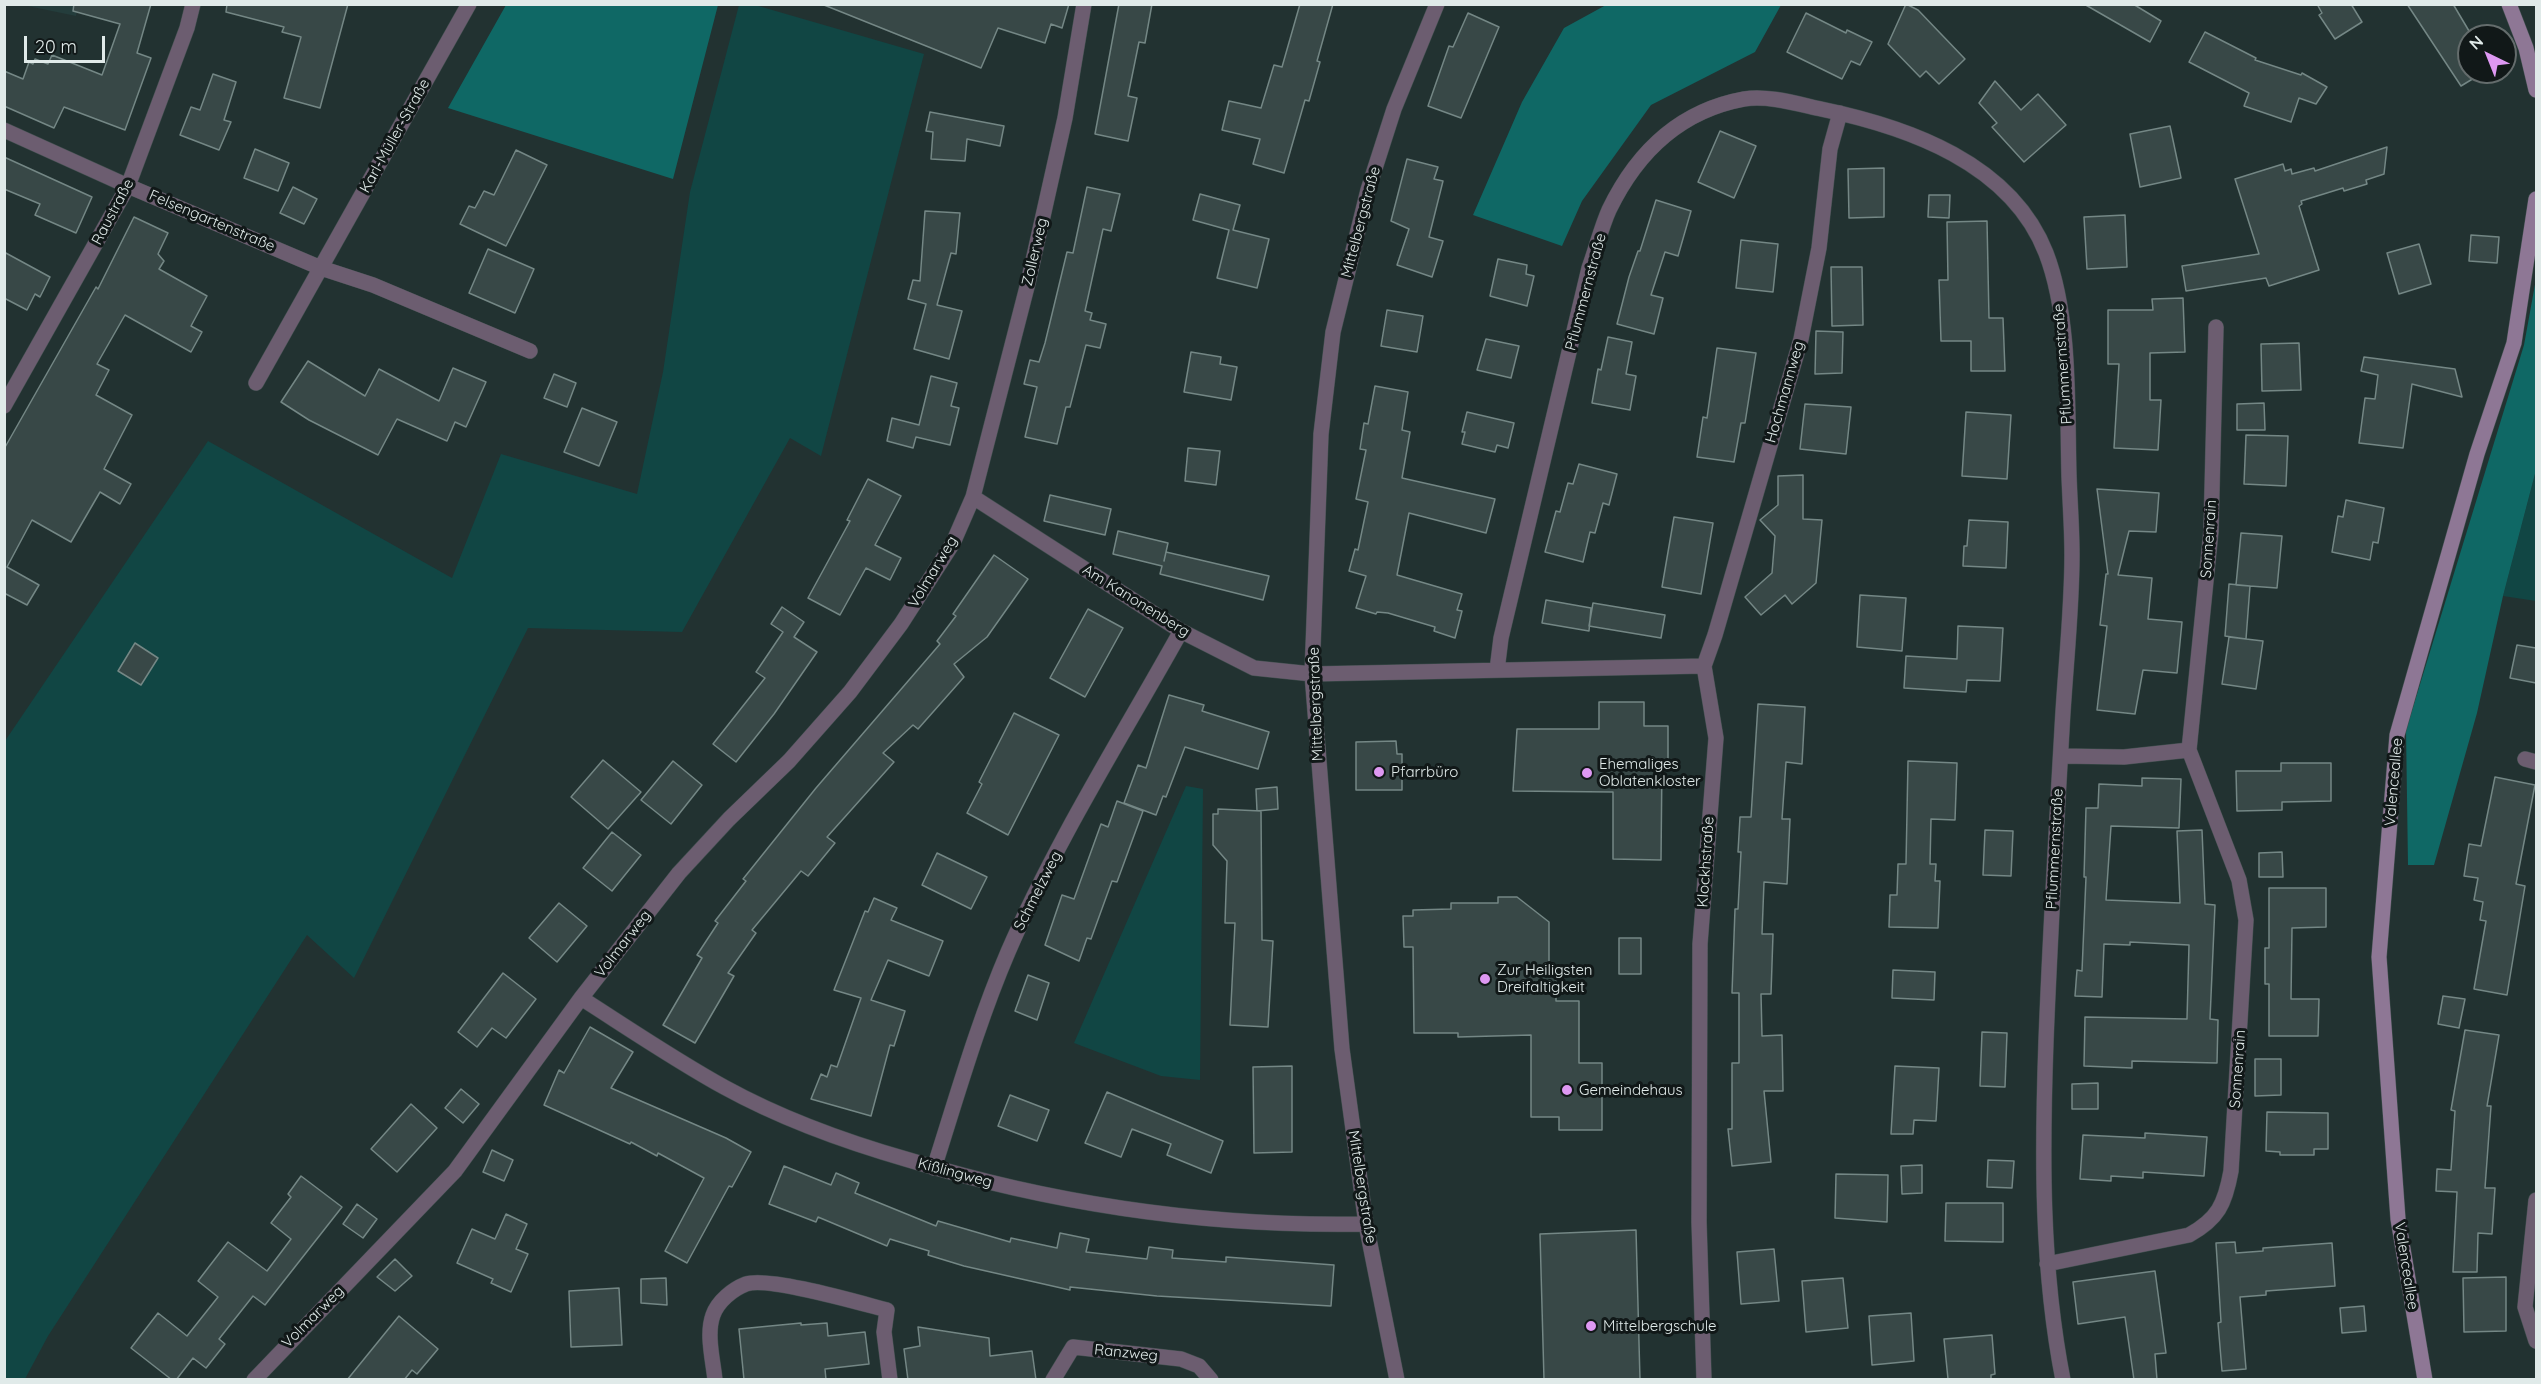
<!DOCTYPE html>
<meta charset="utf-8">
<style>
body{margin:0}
#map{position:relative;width:2541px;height:1384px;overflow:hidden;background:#223231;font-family:Quicksand,sans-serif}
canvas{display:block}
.frame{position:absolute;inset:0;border:6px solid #e0eae9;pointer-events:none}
.north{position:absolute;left:2457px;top:24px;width:60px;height:60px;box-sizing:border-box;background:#111818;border:2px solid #646c6c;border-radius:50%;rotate:317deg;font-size:16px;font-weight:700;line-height:24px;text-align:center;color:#e0eae9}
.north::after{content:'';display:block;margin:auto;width:21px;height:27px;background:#de98f2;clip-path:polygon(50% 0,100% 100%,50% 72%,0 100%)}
.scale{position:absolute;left:24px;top:36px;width:81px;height:27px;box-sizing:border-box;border:3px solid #e0eae9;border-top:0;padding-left:8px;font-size:18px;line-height:21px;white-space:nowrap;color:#e0eae9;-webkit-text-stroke:4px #111818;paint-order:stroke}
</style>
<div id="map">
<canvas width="2541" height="1384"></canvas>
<div class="frame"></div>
<div class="north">N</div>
<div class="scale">20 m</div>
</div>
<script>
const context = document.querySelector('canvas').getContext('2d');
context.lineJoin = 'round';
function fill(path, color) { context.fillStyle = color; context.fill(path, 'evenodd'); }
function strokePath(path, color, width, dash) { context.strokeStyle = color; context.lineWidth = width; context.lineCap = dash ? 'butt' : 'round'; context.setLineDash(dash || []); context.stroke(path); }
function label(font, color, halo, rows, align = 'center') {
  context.font = font + ' Quicksand,sans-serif'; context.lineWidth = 6; context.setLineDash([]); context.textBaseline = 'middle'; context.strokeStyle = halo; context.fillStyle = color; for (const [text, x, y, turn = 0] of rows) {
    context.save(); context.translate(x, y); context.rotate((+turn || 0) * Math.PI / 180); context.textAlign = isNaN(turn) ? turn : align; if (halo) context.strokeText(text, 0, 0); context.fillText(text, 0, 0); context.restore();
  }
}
fill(new Path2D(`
 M23,5H78L76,16Z`), '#243d3c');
fill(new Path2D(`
 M739,5H755L924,54L821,456L790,438L682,632L528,628L354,978L307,935L48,1336L25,1379L5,1380V741L208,441L452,578L501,454L637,494L663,372L690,192Z
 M2536,470V601L2503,596Z
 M1186,786L1203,789L1200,1080L1161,1076L1074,1043Z`), '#114644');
fill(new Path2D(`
 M506,5H718L673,179L448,108Z
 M1606,5H1781L1755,52L1651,105L1582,201L1562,246L1473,215L1522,102L1564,28Z
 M2536,279V470L2503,596L2477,713L2434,865H2408L2406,730L2524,345Z`), '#0f6865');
const building = new Path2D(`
 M74,4H151L137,53L151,58L125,130L64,107L54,128L4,106V71L23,79L29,62L33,64L35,59L48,64L52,55L102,75L120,24L73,11Z
 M227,4H348L320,108L284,98L301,37L282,32L284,27L226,12Z
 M1069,4L1062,28L1051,24L1045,43L998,28L981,68L824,5Z
 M1119,4H1152L1145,43L1139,42L1128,96L1137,98L1128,141L1095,134Z
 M1300,4H1333L1317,61L1320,62L1309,101L1305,100L1284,173L1253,164L1260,139L1222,130L1229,101L1261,108L1274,65L1282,67Z
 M1906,4L1918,10L1965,59L1939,84L1926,71L1920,77L1888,44Z
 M2084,4H2133L2161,21L2150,42Z
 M2317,4H2351L2362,22L2335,39L2319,15L2322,13Z
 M2407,4H2453L2472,36H2469V72H2484L2461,86Z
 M1468,13L1499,27L1461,118L1428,106L1449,46L1453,47Z
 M1806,13L1846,33L1847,30L1872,42L1860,65L1851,61L1842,79L1787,52Z
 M2205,32L2256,58L2255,60L2301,75L2302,73L2327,87L2316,104L2299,98L2291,122L2244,106L2249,93L2189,62Z
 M213,74L236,82L224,120L231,122L219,150L180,135L191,107L200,110Z
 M1995,81L2021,110L2038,94L2066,125L2024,162L1992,127L1997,123L1979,103Z
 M930,112L1004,126L1000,146L967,139L965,161L931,159L933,132L926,131Z
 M2170,126L2181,178L2140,187L2130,134Z
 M1720,131L1756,146L1734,198L1698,182Z
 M2387,147L2384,174L2366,180L2367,184L2344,191L2343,188L2301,201L2302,204L2299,206L2319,270L2269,286L2266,278L2186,291L2182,266L2259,254L2235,179L2283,164L2285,171L2291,169L2292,174L2314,168L2315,171Z
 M255,149L289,163L278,191L244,178Z
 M516,150L547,165L506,246L460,224L469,206L475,208L484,191L494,195Z
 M4,157L92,197L76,233L35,215L40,204L4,189Z
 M1407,159L1438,167L1434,179L1443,181L1429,237L1443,241L1432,277L1397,265L1409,229L1391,221Z
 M1884,168V217L1849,218L1848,169Z
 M293,187L317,199L304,224L280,213Z
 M1087,187L1120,194L1111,231L1103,229L1085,311L1092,313L1090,320L1106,324L1100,348L1086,345L1070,407H1066L1057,444L1025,437L1037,387L1024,384L1030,360L1039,362L1045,343L1067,252L1073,253Z
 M1200,194L1240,205L1233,230L1269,239L1257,288L1217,278L1229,230L1193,220Z
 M1929,195H1950L1949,218L1928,217Z
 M1656,200L1691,211L1678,256L1665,252L1651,295L1663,298L1654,334L1617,324L1629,277L1638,251H1640Z
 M925,211L960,213L956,254L951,253L937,305L962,311L949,359L914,349L926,304L908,299L913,280L920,281Z
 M2125,215L2127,267L2087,269L2084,217Z
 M134,217L168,233L158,254L164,261L159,269L207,296L191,326L202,332L191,352L125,315L97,364L109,370L96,395L132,415L104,469L131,484L120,504L100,492L71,542L32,520L7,567L39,585L27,605L4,593V449L96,287L98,289Z
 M1987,221L1989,318H2003L2005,371H1971V341H1941L1939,280H1948L1947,222Z
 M2471,235L2499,237L2497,263L2469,261Z
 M1741,240L1778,244L1773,292L1736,288Z
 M2419,244L2431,284L2399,294L2387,253Z
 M488,249L534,269L515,313L469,293Z
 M4,252L50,277L40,297L35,294L27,310L4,298Z
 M1498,259L1527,265L1526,274L1534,276L1527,306L1490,296Z
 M1831,267H1862L1863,325L1832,326Z
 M2183,298L2185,352L2150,353V400H2161L2158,450L2114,448L2119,364H2108V310H2153L2152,299Z
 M1387,310L1423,316L1417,352L1381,346Z
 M1816,331L1843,332L1842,373L1815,374Z
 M1608,337L1632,342L1626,374L1636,376L1630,410L1592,403L1598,369L1601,370Z
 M1486,339L1519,346L1511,378L1477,370Z
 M2299,343L2301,390L2262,391L2261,344Z
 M1717,348L1756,353L1745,423H1741L1734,462L1697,457L1703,417L1707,418Z
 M1191,352L1221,357L1220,364L1237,367L1231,400L1184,392Z
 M2364,357L2455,369L2462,397L2412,384L2403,448L2359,443L2365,398L2375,399L2378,375L2361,371Z
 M308,361L365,396L379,369L439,401L453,368L486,382L466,427L455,422L447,441L397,419L378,455L309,420L281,402Z
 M554,374L576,383L567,407L544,398Z
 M931,376L957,383L951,406L959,408L950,445L916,437L913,448L887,441L892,418L919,425Z
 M1375,386L1408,392L1402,430L1410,432L1402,478L1495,499L1486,533L1409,513L1397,575L1462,594L1457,610L1462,611L1455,638L1434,631L1435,627L1388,613L1377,612L1376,614L1356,608L1366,576L1349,571L1355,549L1358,550L1368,502L1356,499L1366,450L1360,449L1364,423L1368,424Z
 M2264,403L2265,430H2237V404Z
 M1805,404L1851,407L1846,454L1800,449Z
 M582,408L617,422L599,466L564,452Z
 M1467,412L1514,423L1508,448L1497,445L1495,452L1462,444L1465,432H1462Z
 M1966,412L2011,415L2007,479L1962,476Z
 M2246,435L2288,436L2286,486L2244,484Z
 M1188,448L1220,451L1216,485L1185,481Z
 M1579,464L1617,474L1609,505L1603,503L1595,533L1590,532L1583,562L1545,552L1556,511L1560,512L1568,483L1573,484Z
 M1803,475V519L1822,520L1816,583L1792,604L1785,595L1761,615L1745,597L1772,573L1775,536L1760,520L1778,505V476Z
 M868,479L901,496L875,545L901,558L890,580L866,568L840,615L808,598L850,521L847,520Z
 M2097,489L2159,493L2156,532L2129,531L2118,575L2152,578L2148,619L2182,622L2177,673L2143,670L2135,714L2097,710L2107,626L2100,625L2106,574H2108Z
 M1050,495L1111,509L1105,535L1044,521Z
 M2346,500L2384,508L2378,543L2373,542L2370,560L2332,552L2338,516L2343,517Z
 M1674,517L1713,523L1701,594L1662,587Z
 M1969,520L2008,522L2006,568L1963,566L1964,546H1967Z
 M1118,531L1168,543L1164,561L1166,552L1269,576L1263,600L1160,574L1162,566L1113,554Z
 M2241,533L2282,536L2277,588L2236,585Z
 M994,555L1028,579L987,637L954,664L964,677L918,729L913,725L883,753L894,762L827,837L835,843L808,876L801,871L752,930L756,933L728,973L734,976L695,1043L663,1025L702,958L697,955L718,923L715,921L746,881L743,879L816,788L940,644L937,641L956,616L953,614Z
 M2229,584L2250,586L2246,639L2225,636Z
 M1860,595L1906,598L1902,651L1857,647Z
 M1546,600L1591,608L1589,631L1542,623Z
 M1593,603L1665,615L1661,638L1589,626Z
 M782,607L804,622L794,637L817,652L774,714L736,762L713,744L765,678L756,672L783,632L771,624Z
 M1088,609L1123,628L1085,697L1050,678Z
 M1958,626L2003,628L2000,681L1967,680L1966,692L1904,688L1906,656L1957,659Z
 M2229,637L2263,641L2256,689L2222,684Z
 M135,643L158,658L141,685L118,671Z
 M2517,645L2536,648V683L2510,678Z
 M1169,695L1204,705L1202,711L1269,732L1258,769L1185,747L1166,797L1163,796L1156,815L1124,803L1138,765L1146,768Z
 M1599,702H1644V726H1668V760H1662L1661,860L1613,859V792L1513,791L1517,729H1599Z
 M1758,704L1805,707L1802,764L1786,762L1782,819H1790L1787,884L1764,882L1762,934H1773L1771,994H1761L1762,1036L1782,1035L1783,1091H1764L1771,1162L1732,1166L1728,1129H1732V1063H1739V993H1732L1735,909H1738L1741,852H1738L1740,817H1751Z
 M1014,713L1059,735L1008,835L967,813L982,784L979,782Z
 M1396,741L1397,754H1402V790H1356V742Z
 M603,760L641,792L608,829L571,797Z
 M673,761L702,785L671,824L641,800Z
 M1908,761L1957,763L1955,820L1931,819L1930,864H1936L1935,881H1940L1938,928L1889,927L1890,895H1897L1898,864H1906Z
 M2281,763H2331V801L2282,802V810L2237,811L2236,771H2281Z
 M2495,777L2535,785L2516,884L2525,886L2507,995L2474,989L2486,921L2480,920L2483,902L2474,900L2478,878L2464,876L2469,844L2481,846Z
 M2142,778L2181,779L2179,828L2111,826L2106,900L2180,903L2177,831L2202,830L2205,904L2215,905L2210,1019L2218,1020L2217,1063L2132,1061V1068L2084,1066L2085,1017L2187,1019L2189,945L2130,942V945L2104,944L2102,997L2075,996L2077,970L2082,971L2086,877H2084L2086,808H2098L2099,784L2142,786Z
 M1277,787L1278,809L1257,811L1256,789Z
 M1117,801L1143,811L1117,882L1112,881L1091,939L1087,938L1079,961L1045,945L1062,895L1074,899L1101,824L1108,827Z
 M1218,809L1261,811L1262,940L1273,941L1268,1027L1230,1025L1235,923H1225L1227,861L1213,845V814H1218Z
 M1985,830L2013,831L2011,876L1983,875Z
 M612,832L641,855L612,891L583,868Z
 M2282,852L2283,877H2259V853Z
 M937,853L987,877L971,909L922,885Z
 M2269,888H2326V927L2292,928L2291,999H2319L2318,1036H2269V984H2265V948H2269Z
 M1498,897H1517L1549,922V966H1556V1001H1579V1063H1602V1130H1559V1117H1531V1035L1458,1037V1033H1414L1413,947H1404L1403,916H1413V910L1451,909V903H1498Z
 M874,898L897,908L891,920L943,941L929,976L888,960L871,1000L905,1011L894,1046L890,1045L871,1116L811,1099L821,1074L827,1077L831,1065L837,1067L861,998L834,990L865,911L868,912Z
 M559,903L587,926L557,962L529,938Z
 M1619,938H1641V974H1619Z
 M1893,970L1935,972L1934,1000L1892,998Z
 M503,973L536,999L506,1038L492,1028L477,1047L458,1032Z
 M1028,975L1049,983L1037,1020L1015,1011Z
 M2443,996L2465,999L2459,1028L2438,1024Z
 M590,1027L633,1052L611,1088L726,1138L751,1152L732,1187L729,1186L687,1263L665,1251L704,1178L658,1153L657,1156L631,1142L630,1144L544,1105L559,1070L564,1073Z
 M2465,1030L2499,1035L2487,1106H2491L2485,1188H2495L2492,1234L2478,1233L2477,1272H2453L2457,1192L2436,1191L2437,1169L2451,1170L2455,1111L2451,1110Z
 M1982,1032L2007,1033L2005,1087L1980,1086Z
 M2255,1059H2281V1095L2255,1096Z
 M1292,1066V1152L1254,1153L1253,1067Z
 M1895,1066L1939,1068L1936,1121L1914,1120L1913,1134H1891Z
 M2098,1083V1109H2072V1084Z
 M461,1089L479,1104L463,1123L445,1108Z
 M1107,1092L1223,1141L1211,1173L1167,1155L1171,1144L1132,1129L1121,1157L1085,1143Z
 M1010,1095L1049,1110L1037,1141L998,1126Z
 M411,1104L437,1128L397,1172L371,1149Z
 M2267,1112L2328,1113V1149H2314V1155H2280V1152L2266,1151Z
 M2145,1133L2207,1137L2204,1176L2143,1172V1178L2111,1176V1181L2080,1179L2083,1135L2145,1138Z
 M492,1150L513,1160L504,1181L483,1172Z
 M1988,1160L2014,1161L2012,1188L1987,1187Z
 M1922,1165V1193L1902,1194L1901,1166Z
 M784,1166L831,1185L836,1173L859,1183L855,1193L936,1226L938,1221L1010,1242L1011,1238L1057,1248L1060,1233L1089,1239L1086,1252L1147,1259L1149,1247L1173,1250L1172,1258L1226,1262V1257L1334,1265L1331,1306L1157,1296L1070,1287V1290L964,1266L928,1255L929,1251L890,1239L887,1246L818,1217L816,1222L769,1204Z
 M1836,1174L1888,1175L1887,1222L1835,1218Z
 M301,1176L342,1207L265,1305L253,1296L219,1339L225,1344L206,1368L193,1358L176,1380H172L131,1348L158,1313L187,1336L218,1297L198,1281L228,1242L267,1271L291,1239L271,1223L291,1197L288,1194Z
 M1946,1203H2003V1242L1945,1241Z
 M357,1204L377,1219L363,1238L343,1224Z
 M506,1214L527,1224L516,1249L528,1254L511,1292L491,1283L493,1279L457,1263L472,1229L495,1239Z
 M1636,1230L1640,1380H1544L1540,1234Z
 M2235,1242L2236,1253L2263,1251V1248L2332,1243L2335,1286L2266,1291V1295L2240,1297L2246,1369L2222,1371L2218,1323L2221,1322L2216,1243Z
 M1774,1249L1779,1301L1741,1304L1737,1252Z
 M395,1259L412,1276L395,1291L377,1277Z
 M2155,1271L2166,1353L2155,1354L2157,1380H2134L2125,1317L2078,1324L2073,1282Z
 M2506,1277V1331L2464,1332L2463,1278Z
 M666,1278L667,1305L641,1303V1279Z
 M1843,1278L1848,1328L1806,1332L1802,1281Z
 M619,1288L622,1345L571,1347L569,1291Z
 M2364,1306L2366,1331L2342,1333L2340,1308Z
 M1911,1313L1914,1361L1872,1365L1869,1316Z
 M399,1316L438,1349L417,1374L412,1370L404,1380H347Z
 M801,1323V1325L827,1323L828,1336L865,1332L869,1364L825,1369L826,1380H744L739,1329Z
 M918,1327L989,1338L990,1356L1032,1351L1036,1380H908L904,1349L920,1346Z
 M1992,1335L1995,1374L1991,1375V1379H1948L1944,1339Z`);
fill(building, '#384847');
strokePath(building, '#748785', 1.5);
const street = new Path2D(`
 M4,130L128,186L321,268L373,285L530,351
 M256,383L469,4
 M4,406L128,186L187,28L193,4
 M973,497L1181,631L1254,668L1312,674L1704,666L1716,738L1700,944L1699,1222L1704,1380
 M1704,666L1715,635L1801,339L1819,248L1830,149L1840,113
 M1497,670L1501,638L1589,268C1596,249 1601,228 1609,210C1637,152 1679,111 1744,99C1768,95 1798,104 1821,109C1908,127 2011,163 2046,253C2071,318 2067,407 2069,476C2070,503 2072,529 2072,555C2072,612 2065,671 2062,729C2056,833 2050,937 2046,1041C2042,1154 2041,1268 2063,1380
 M2061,756L2124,757L2189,750
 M2525,759L2536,762
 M581,998C628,1028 675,1060 724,1087C782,1119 846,1142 909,1160C1057,1205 1212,1227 1366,1224
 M934,1168C957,1096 978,1022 1008,952C1056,841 1122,737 1181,631
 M2536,1200L2525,1307L2536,1341
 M2047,1264L2189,1235C2218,1219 2225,1204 2231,1171L2246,920L2239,880L2189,750L2211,531L2216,327
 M254,1380L455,1171L581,998L679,873L729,819L789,761L850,692L901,624L953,543L973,497L1028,283L1065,118L1084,4
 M715,1380C713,1360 706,1334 713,1315C718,1301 733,1289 746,1284C768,1276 860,1303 887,1310L884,1332L890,1380
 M1053,1380L1073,1347L1181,1359L1199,1366L1211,1380
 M1397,1380L1366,1224L1342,1049L1312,674L1321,434L1333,332L1368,190L1394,109L1437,4`);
const secondary = new Path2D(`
 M2509,4L2526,48L2536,90
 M2425,1380L2398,1219L2379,957L2397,735L2477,454L2514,343L2536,199`);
strokePath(street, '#404f4e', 16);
strokePath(secondary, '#404f4e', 16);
strokePath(street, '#6c5d70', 15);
strokePath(secondary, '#8e7795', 15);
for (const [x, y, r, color] of [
 [1379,772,6,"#de98f2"],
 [1587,773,6,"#de98f2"],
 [1485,979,6,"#de98f2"],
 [1567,1090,6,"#de98f2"],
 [1591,1326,6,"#de98f2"]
]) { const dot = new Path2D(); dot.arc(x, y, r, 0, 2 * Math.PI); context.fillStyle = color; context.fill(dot); strokePath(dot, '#111818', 2); }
label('15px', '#e0eae9', '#111818', [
 ["Karl-Müller-Straße",395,136,-61],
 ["Raustraße",113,212,-62],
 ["Felsengartenstraße",212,221,23],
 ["Mittelbergstraße",1361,222,-75],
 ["Zollerweg",1035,252,-77],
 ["Pflummernstraße",1586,292,-75],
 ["Pflummernstraße",2063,364,-94],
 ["Hochmannweg",1785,392,-74],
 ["Sonnenrain",2209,539,-86],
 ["Volmarweg",933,572,-59],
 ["Am Kanonenberg",1136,601,32],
 ["Mittelbergstraße",1316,704,-92],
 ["Valenceallee",2394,782,-85],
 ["Pflummernstraße",2055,849,-87],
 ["Klockhstraße",1706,862,-86],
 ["Schmelzweg",1038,891,-63],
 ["Volmarweg",623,944,-52],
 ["Sonnenrain",2238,1069,-86],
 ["Kißlingweg",955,1173,15],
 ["Mittelbergstraße",1362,1187,81],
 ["Valenceallee",2406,1266,81],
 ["Volmarweg",313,1317,-45],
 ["Ranzweg",1126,1353,6]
]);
label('15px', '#e0eae9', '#111818', [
 ["Ehemaliges",1599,764],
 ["Oblatenkloster",1599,781],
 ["Pfarrbüro",1391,772],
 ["Zur Heiligsten",1497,970],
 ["Dreifaltigkeit",1497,987],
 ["Gemeindehaus",1579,1090],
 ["Mittelbergschule",1603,1326]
], 'left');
</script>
